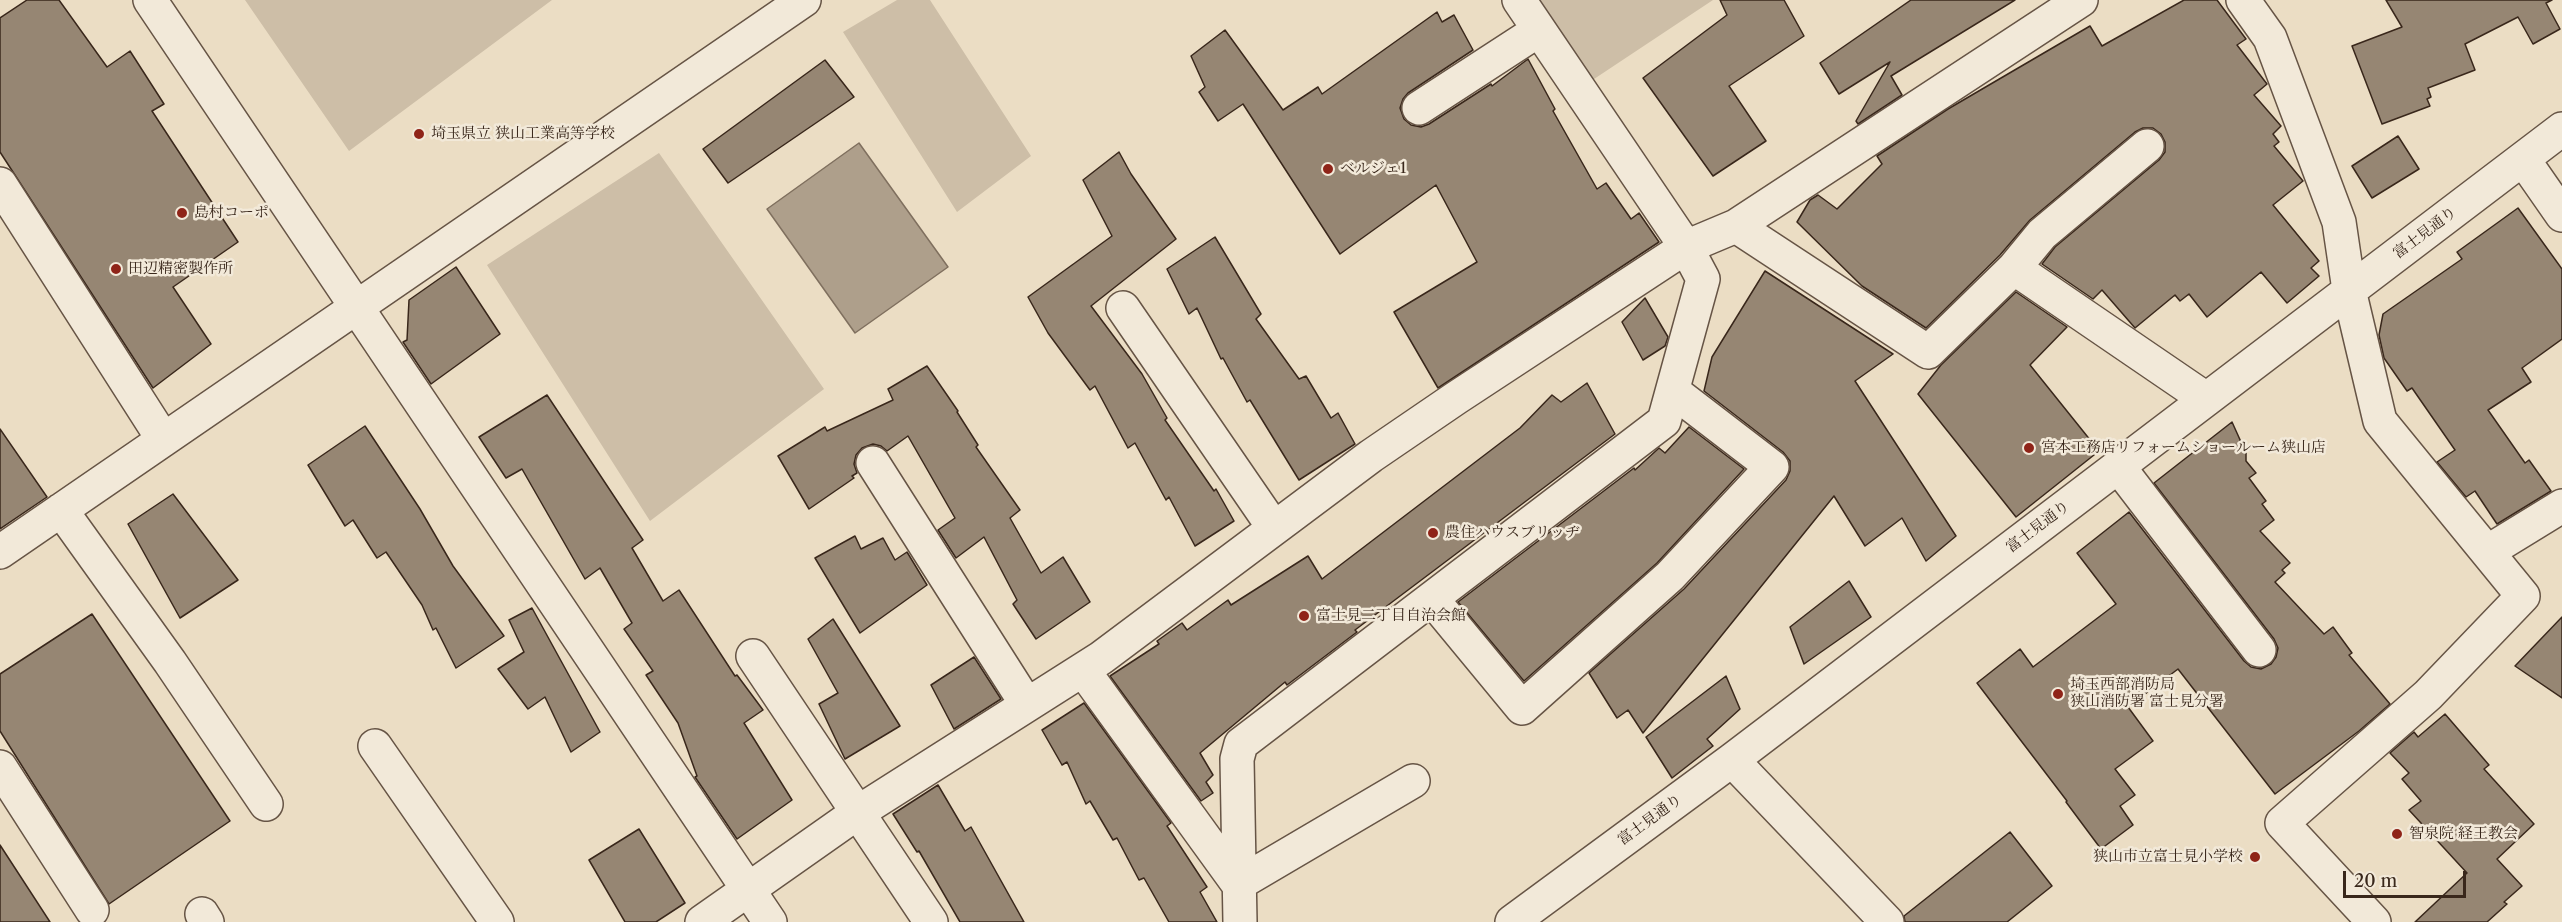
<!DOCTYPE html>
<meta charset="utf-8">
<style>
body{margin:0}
#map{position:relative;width:2562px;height:922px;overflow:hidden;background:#ebddc4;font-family:"Libre Caslon Text",serif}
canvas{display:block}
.scale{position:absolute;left:2343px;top:871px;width:123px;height:27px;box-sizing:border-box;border:3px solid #39271b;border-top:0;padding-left:8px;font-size:18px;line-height:21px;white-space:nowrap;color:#39271b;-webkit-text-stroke:4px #f2e9d9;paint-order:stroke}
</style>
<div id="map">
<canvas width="2562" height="922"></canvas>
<div class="scale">20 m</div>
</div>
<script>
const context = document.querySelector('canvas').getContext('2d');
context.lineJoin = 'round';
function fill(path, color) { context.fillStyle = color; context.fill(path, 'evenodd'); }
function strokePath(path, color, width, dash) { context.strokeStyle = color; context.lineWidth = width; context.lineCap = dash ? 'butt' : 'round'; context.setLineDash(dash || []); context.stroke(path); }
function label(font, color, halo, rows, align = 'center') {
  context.font = font + ' "Libre Caslon Text","Noto Serif JP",serif'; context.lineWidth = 5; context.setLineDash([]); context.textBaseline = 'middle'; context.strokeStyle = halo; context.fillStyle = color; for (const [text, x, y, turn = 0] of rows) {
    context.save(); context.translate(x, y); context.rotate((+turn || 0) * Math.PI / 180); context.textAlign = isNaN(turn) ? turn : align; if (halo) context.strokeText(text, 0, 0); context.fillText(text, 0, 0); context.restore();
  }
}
fill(new Path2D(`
 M245,0H552L349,151Z
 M897,0H930L1031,156L957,212L843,32Z
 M1535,0H1713L1588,83Z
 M659,153L824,389L650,521L487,265Z`), '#cdbea7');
const water = new Path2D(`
 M859,143L948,267L855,333L767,209Z`);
fill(water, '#ae9f8b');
strokePath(water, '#7f6f5e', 1.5);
const building = new Path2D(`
 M27,0H59L107,67L130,51L164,104L152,111L238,242L173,287L211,344L153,388L0,152V18Z
 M1720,0H1784L1804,36L1729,86L1766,141L1713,176L1643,78L1727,15Z
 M1911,0H2015L1891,76L1902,95L1858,124L1856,121L1890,62L1839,94L1820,63Z
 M2184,0H2217L2246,39L2237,45L2267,84L2254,95L2281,126L2273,134L2279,142L2274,146L2303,181L2273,205L2319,261L2311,268L2319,276L2287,303L2261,272L2207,317L2189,294L2180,301L2175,295L2135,328L2102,290L2093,299L2042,264L2055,247L2159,160L2165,152V142L2161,134L2153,128H2143L2135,132L2030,220L2000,255L1926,328L1862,286L1797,222L1810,200L1818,195L1837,209L1882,164L1877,156L1948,109L2090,26L2102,46Z
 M2386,0H2552L2546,3L2560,29L2533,44L2518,17L2465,44L2475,70L2428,88L2431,97L2427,99L2430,106L2382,124L2352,46L2402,27Z
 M1437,12L1442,22L1454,15L1473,50L1408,93L1403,99L1400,108L1404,119L1411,125L1421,127L1429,124L1491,84L1492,86L1528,59L1555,109L1553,111L1597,189L1606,183L1631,219L1639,213L1659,242L1438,388L1394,312L1477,262L1436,185L1340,254L1243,104L1218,121L1199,92L1205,87L1191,56L1225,30L1283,110L1318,87L1322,94Z
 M825,60L854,97L728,183L703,149Z
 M2398,136L2419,169L2372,198L2352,166Z
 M1119,152L1131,174L1176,239L1091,306L1142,374L1167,418L1165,420L1214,491L1216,489L1234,521L1195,546L1169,497L1166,500L1135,443L1128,448L1095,386L1090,390L1048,333L1028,297L1112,236L1083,180Z
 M2518,208L2562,269V339L2522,368L2531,382L2488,410L2525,463L2529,460L2551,491L2497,524L2475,491L2466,497L2437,462L2455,450L2412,388L2407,391L2384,358L2379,335L2383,314L2462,259L2457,252Z
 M1215,237L1261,314L1256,319L1299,379L1306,376L1331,418L1338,413L1355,444L1299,480L1250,400L1247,402L1223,358L1221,359L1197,308L1189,314L1167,269Z
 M456,267L500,334L431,384L403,342L407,340L409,300Z
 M1765,271L1893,354L1855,381L1956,536L1926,561L1902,518L1865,546L1834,496L1643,733L1628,710L1617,718L1589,673L1684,589L1786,480L1790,471V461L1783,452L1704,391L1712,357Z
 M2016,292L2067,327L2030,365L2099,451L2016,517L1918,394L1941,365Z
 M1645,298L1668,337L1665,346L1643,360L1622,322Z
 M927,366L958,411L957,412L978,445L976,447L1020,510L1010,518L1041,573L1063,557L1090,602L1036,639L1013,604L1017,600L984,537L956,558L938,530L955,518L908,436L887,451L881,446L873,444L862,448L856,455L854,464L857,473L852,476L854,478L809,509L778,456L825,427L827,431L893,400L888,389Z
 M1587,383L1615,434L1355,630L1357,632L1287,685L1285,682L1200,753L1213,775L1206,782L1213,793L1201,801L1110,676L1159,644L1157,641L1182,623L1187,630L1228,600L1231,605L1308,556L1322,579L1520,428L1552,395L1561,402Z
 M547,395L643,540L632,548L663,601L679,590L735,676L737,675L763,710L744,723L792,800L737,839L695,777L697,776L678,723L646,675L653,671L624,629L632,623L600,568L585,579L522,469L506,478L479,437Z
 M2232,422L2246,453V461L2256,473L2249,478L2266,501L2262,504L2274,520L2260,531L2290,563L2282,570L2285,573L2275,582L2324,634L2333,627L2352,653L2349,655L2390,704L2359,731L2275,794L2178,669L2128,707L2153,741L2115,769L2135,795L2120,806L2133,825L2101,849L2066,802L2067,801L1977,683L2020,649L2033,667L2116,604L2077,553L2129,512L2244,661L2251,667L2261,669L2271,664L2276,657L2278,648L2274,639L2154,483Z
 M365,426L420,509L453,566L504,636L456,668L436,628L433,630L422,605L386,552L377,558L353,520L345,526L308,465Z
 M1689,427L1744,469L1657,563L1524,681L1458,602L1634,468L1635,470L1659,448L1665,453Z
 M0,429L47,497L0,529Z
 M173,494L238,580L180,618L128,524Z
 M855,536L861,549L883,538L895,560L907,552L927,585L860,633L815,558Z
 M1849,581L1871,617L1804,664L1790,627Z
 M532,608L600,732L571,752L545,697L528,709L498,669L524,652L509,620Z
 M92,614L230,821L109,904L0,731V674Z
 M2562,617V698L2515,666Z
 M833,619L900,726L845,759L819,704L838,693L808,639Z
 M974,657L1001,699L954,729L931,685Z
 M1726,676L1740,709L1707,739L1713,746L1672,778L1646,737Z
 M1084,703L1171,823L1167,826L1207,887L1200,892L1217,922H1169L1144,878L1139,880L1117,838L1113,840L1090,801L1086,804L1067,762L1062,765L1042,730Z
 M2445,714L2489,765L2484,769L2534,824L2497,859L2522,886L2504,902L2507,904L2487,922H2415L2467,873L2409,810L2421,801L2402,779L2409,773L2390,753L2414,732L2418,737Z
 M938,785L965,831L971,827L1024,922H960L919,851L917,852L893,814Z
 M639,829L685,903L656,922H625L589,860Z
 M2010,832L2052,886L2007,922H1905L1904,916Z
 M0,845L50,922H0Z`);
fill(building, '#968673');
strokePath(building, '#39271b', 1.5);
const minor = new Path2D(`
 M150,0L770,922
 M2243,0L2270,38L2339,222L2349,290L2380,421L2523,596L2428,695L2282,823L2374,922
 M1419,108L1539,30
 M2523,159L2562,215
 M0,184L163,439
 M1736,226L1928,352L2014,268L2206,399
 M2014,268L2042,234L2147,146
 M1123,308L1274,528
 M873,463L1027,705
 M2118,466L2259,650
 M61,510L170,662L266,804
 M0,552L804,0
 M2487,552L2562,506
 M1432,599L1522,708L1670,576L1772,467L1673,391
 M753,656L931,922
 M1083,670L1238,884
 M375,746L497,922
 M1732,760L1887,922
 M0,767L92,910
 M1238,884L1413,781
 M202,914L207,922
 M702,922L857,813L1101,658L1371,456L1456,398L1686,247L1736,226L2081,0
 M1240,922L1237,759L1241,744L1664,421L1703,279L1686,247L1519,0
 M1512,922L1732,760L2562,129`);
strokePath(minor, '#665445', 36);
strokePath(minor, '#f2e9d9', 33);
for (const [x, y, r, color] of [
 [419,134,6,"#8f2418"],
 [1328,169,6,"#8f2418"],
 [182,213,6,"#8f2418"],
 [116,269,6,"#8f2418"],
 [2029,448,6,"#8f2418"],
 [1433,533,6,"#8f2418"],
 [1304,616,6,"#8f2418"],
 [2058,694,6,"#8f2418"],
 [2397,834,6,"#8f2418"],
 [2255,857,6,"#8f2418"]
]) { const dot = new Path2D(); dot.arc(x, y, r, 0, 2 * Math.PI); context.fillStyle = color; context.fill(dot); strokePath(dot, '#f2e9d9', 2); }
label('15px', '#39271b', '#f2e9d9', [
 ["埼玉県立 狭山工業高等学校",431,134],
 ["ベルジェ1",1340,169],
 ["島村コーポ",194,213],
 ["田辺精密製作所",128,269],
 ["宮本工務店リフォームショールーム狭山店",2041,448],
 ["農住ハウスブリッヂ",1445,533],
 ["富士見二丁目自治会館",1316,616],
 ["埼玉西部消防局",2070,685],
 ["狭山消防署 富士見分署",2070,702],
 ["智泉院 経王教会",2409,834],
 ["狭山市立富士見小学校",2243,857,"right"]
], 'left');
label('15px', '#39271b', '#f2e9d9', [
 ["富士見通り",2425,233,-37],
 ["富士見通り",2038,527,-37],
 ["富士見通り",1650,820,-36]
]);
</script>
